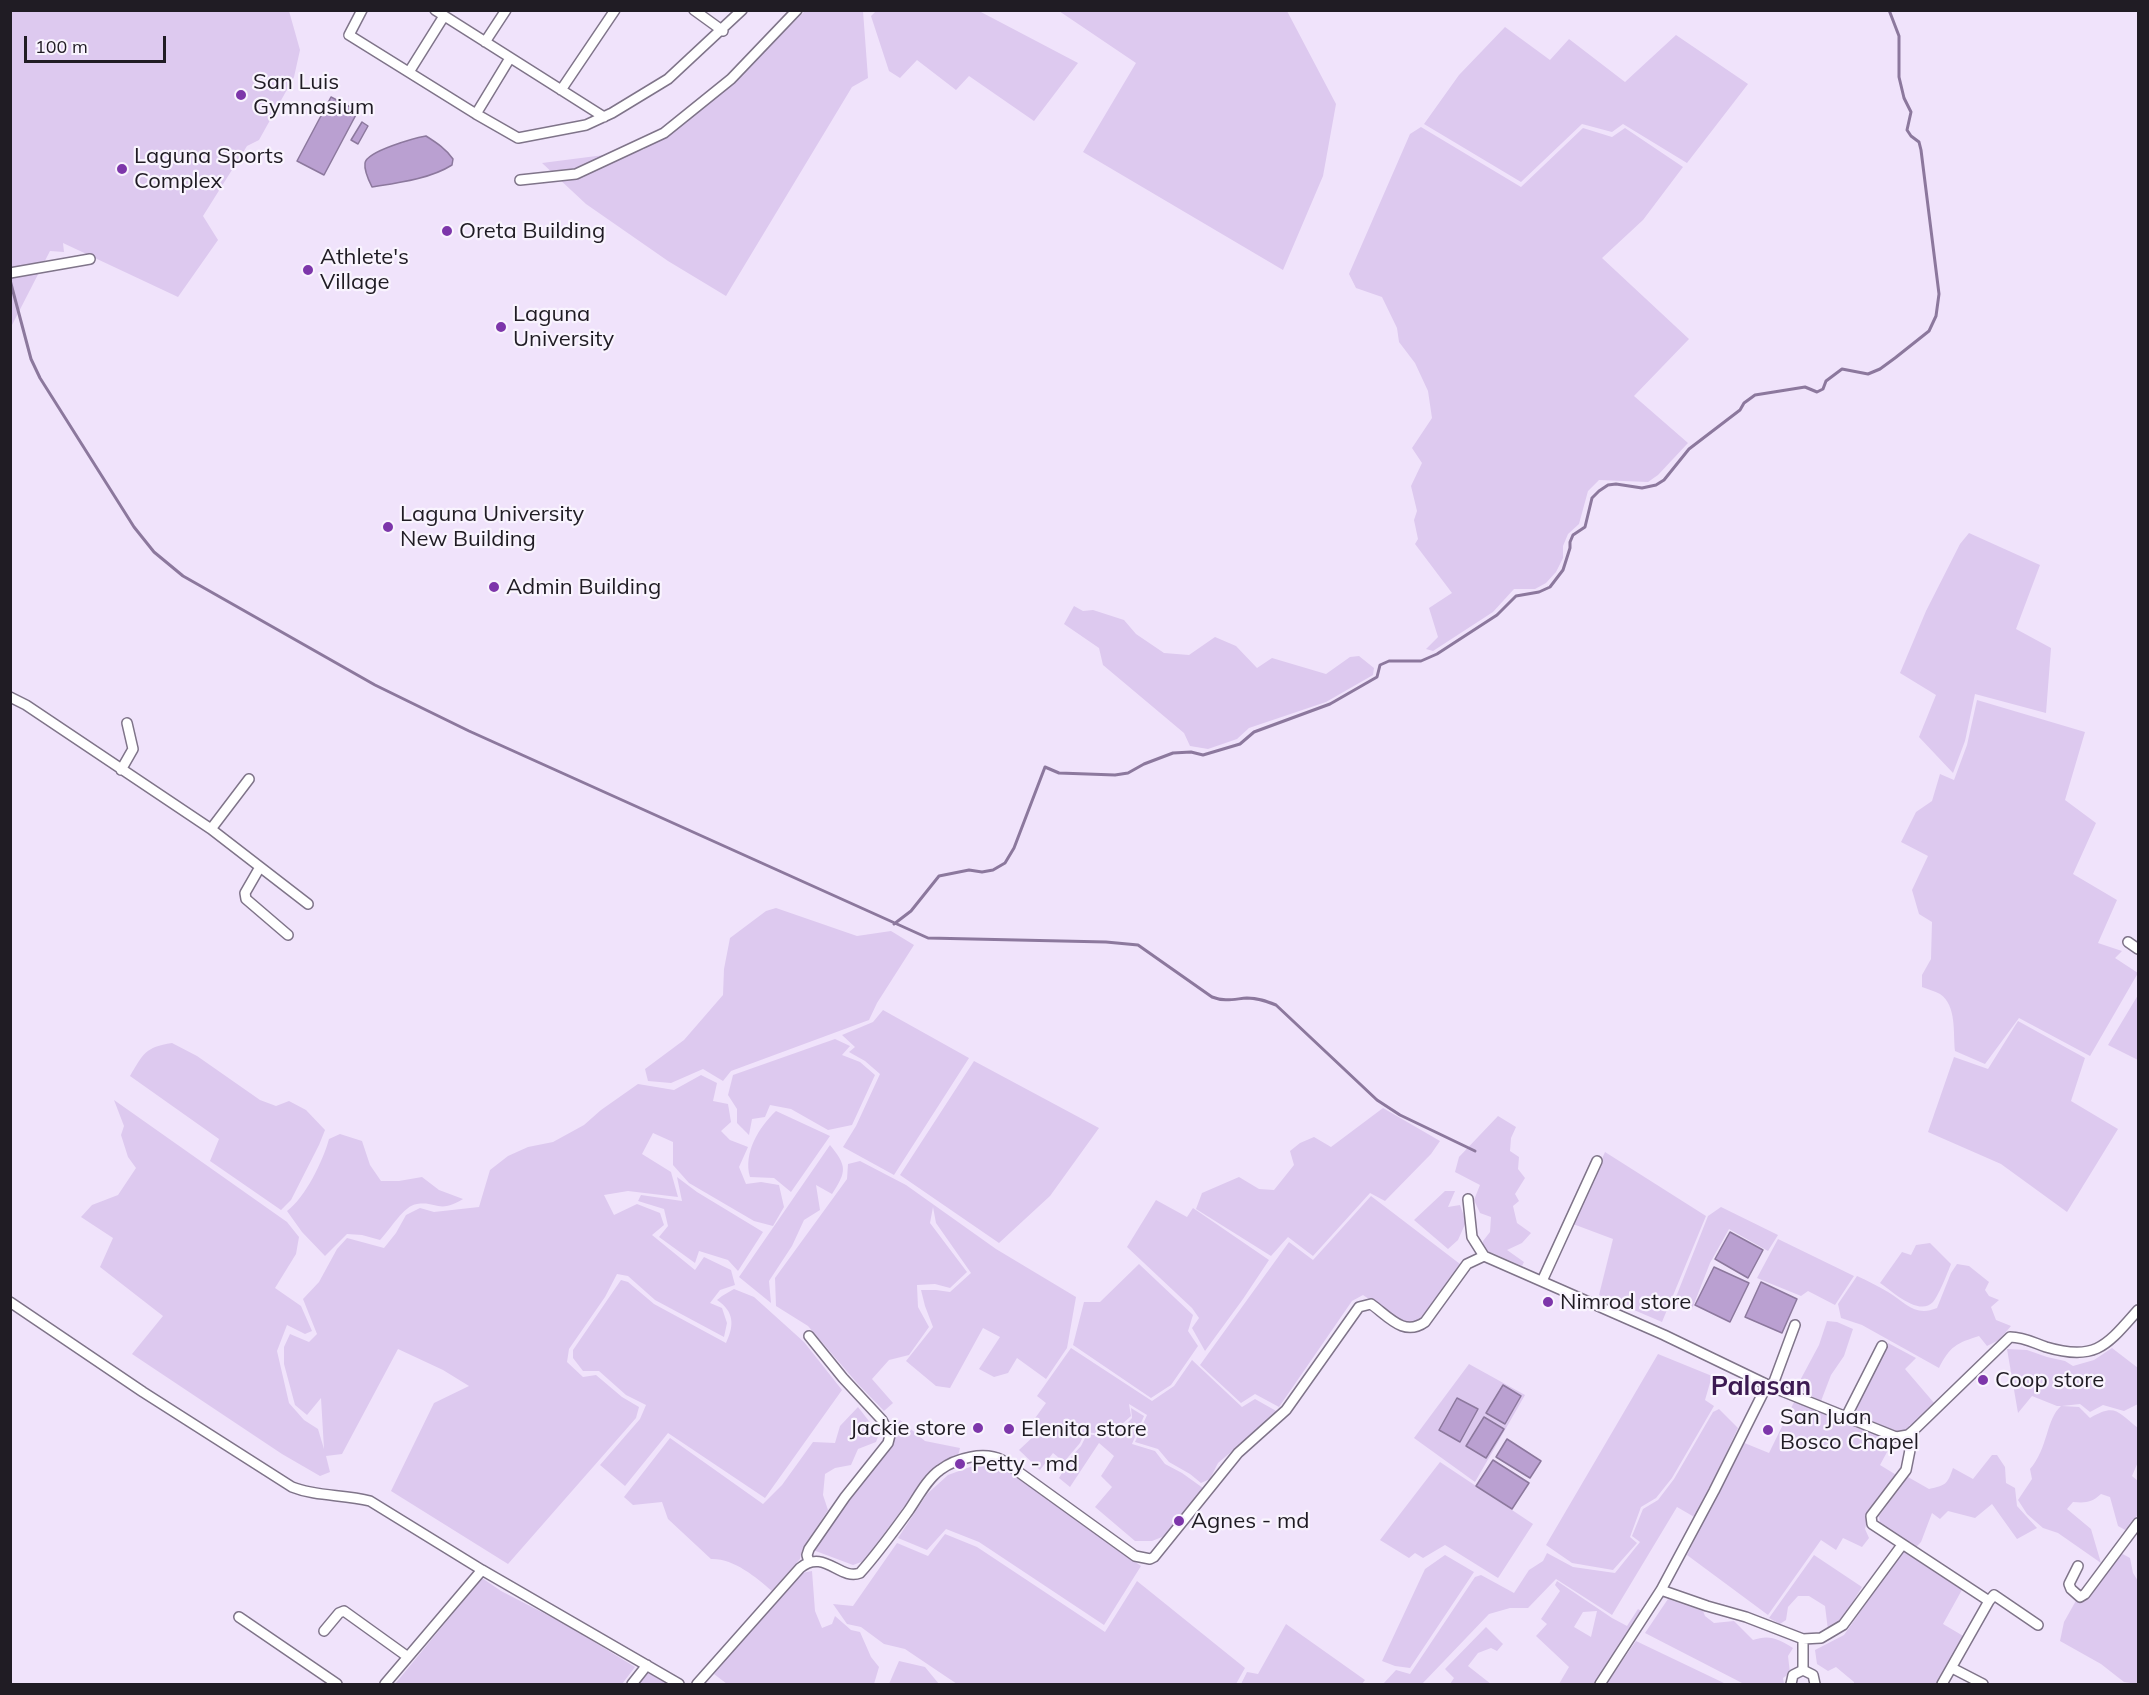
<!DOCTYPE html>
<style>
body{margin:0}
#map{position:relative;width:2149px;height:1695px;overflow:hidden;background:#f0e3fb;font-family:Mulish,sans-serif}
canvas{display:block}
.frame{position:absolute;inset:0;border:12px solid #201c24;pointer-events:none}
.scale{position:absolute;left:24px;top:36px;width:142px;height:27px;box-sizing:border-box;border:3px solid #201c24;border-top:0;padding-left:8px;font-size:18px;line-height:21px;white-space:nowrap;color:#201c24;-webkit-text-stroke:4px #f9f4fe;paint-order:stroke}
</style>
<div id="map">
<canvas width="2149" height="1695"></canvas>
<div class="frame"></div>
<div class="scale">100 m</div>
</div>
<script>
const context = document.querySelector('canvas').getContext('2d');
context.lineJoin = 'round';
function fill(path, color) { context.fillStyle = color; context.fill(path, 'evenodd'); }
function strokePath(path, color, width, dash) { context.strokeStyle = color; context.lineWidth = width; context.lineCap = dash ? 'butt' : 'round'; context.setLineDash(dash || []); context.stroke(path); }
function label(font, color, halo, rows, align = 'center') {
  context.font = font + ' Mulish,sans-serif'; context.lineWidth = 4.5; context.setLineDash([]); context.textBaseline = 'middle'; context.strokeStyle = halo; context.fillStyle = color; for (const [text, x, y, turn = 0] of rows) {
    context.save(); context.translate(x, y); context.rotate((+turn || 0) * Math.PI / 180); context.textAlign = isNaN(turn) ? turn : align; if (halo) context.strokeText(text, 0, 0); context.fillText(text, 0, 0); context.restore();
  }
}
fill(new Path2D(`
 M10,11H289L300,50L294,77L259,140L247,146L203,216L218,240L178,297L63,243L64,252L50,251L11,327Z
 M805,11H863L868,78L852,87L726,296L668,261L586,204L542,163L643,150L730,86Z
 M876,11H979L1078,63L1034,121L969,76L956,90L917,60L900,78L889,71L871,16Z
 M1059,11H1287L1336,104L1323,176L1283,270L1083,152L1136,63Z
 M1505,27L1550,60L1569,39L1625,82L1676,35L1748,84L1687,163L1623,124L1612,132L1582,124L1521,182L1424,124L1459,75Z
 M1421,127L1521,187L1583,128L1612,137L1625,128L1683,167L1643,220L1602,258L1689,339L1634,396L1688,443L1658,475L1648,482L1599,480L1588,491L1579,524L1568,534L1563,546V558L1556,572L1546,583L1535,589H1514L1493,612L1433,651L1426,649L1438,637L1429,608L1452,593L1415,544L1418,539L1414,520L1417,511L1411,486L1422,463L1412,448L1432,418L1428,391L1415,363L1399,342L1397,328L1382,297L1356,288L1349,274L1410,134Z
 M1969,533L2040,565L2016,629L2051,648L2046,713L1975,694L1965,741L1953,773L1919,737L1936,695L1900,673L1926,611L1960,544Z
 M1074,606L1083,611L1093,610L1124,620L1136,634L1164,653L1189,655L1215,637L1236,646L1257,668L1272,658L1326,674L1350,657L1359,656L1374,668L1373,675L1326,702L1249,728L1237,739L1208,749L1190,746L1184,733L1103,665L1099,648L1064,624Z
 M1977,700L2085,732L2065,800L2096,823L2073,874L2117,900L2098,943L2122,951L2115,958L2138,973L2090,1056L2019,1018L1985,1064L1955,1051C1953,1034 1957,1005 1940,994C1935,991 1927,989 1922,987V975L1931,959L1932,922L1919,914L1912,890L1928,856L1901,842L1916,812L1932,801L1940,774L1954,780L1967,745Z
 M776,908L857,936L891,931L914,945L877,1003L869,1020L731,1071L723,1081L703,1069L671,1083L648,1081L645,1069L684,1040L723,995L724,969L730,938L766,911Z
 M2138,995V1060L2108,1045Z
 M883,1010L969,1058L894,1175L843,1147L856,1126L880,1074L865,1061L849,1052L855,1047L842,1035L873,1022Z
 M2018,1021L2085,1058L2071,1101L2118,1129L2067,1212L2001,1164L1928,1132L1954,1057L1988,1069Z
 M835,1039L850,1046L842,1055L860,1062L875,1075L852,1125L828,1130L791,1109L770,1105L765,1117L752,1119L749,1135L737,1123V1109L728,1095L733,1075Z
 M172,1043L197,1056L260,1100L276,1106L289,1101L306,1110L325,1130L319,1145L291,1200L281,1210L210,1161L219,1139L130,1076C143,1054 145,1047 172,1043Z
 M974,1061L1099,1128L1050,1196L999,1243L900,1175Z
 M701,1075L717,1083L713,1101L728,1104L731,1122L721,1131L730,1140L748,1147L739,1167L746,1184L761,1182L779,1185L784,1207L773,1226L754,1221L689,1183L673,1165V1142L653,1133L642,1154L671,1172L678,1197L628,1191L604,1195L614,1215L637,1204L660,1213L664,1225L652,1235L695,1270L704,1257L731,1270L735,1285L720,1290L710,1303L722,1308L727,1323L724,1337L655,1300L628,1276L617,1274L605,1297L569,1349L567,1362L583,1377L596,1375L622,1397L639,1407L636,1418L508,1564L391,1491L434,1403L469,1386L443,1370L398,1349L342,1454L326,1456L330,1472L320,1476L282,1454L132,1354L163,1316L100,1267L113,1238L81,1217L92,1205L118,1195L136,1168L128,1157L121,1135L124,1126L114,1100L287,1222L299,1237L296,1254L275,1288L301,1306L312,1331L305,1334L287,1325L277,1351L289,1403L304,1420L318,1429L324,1449L321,1398L307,1415L295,1405L284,1364V1347L290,1334L309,1342L317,1334L303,1299L319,1282L337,1249L347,1238L384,1248L396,1233L406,1215L420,1208L434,1212L479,1207L490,1170L508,1156L528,1147L553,1142L584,1125L601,1110L638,1084L674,1090Z
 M1383,1108L1440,1141L1431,1154L1385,1201L1370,1193L1313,1256L1288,1237L1271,1256L1196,1209L1202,1193L1239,1177L1259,1189L1274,1190L1294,1165L1290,1151L1300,1143L1314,1137L1331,1147Z
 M776,1111L830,1136L791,1192L774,1178L750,1177C743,1153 759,1127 776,1111Z
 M1498,1116L1516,1127L1511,1138L1510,1151L1519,1157L1518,1169L1525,1178L1515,1194L1519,1201L1513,1206L1517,1223L1531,1233L1522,1243L1507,1250L1524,1262L1522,1266L1483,1249V1241L1490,1232L1491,1217L1480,1213L1474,1200L1480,1185L1455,1172L1459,1157Z
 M340,1134L362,1141L370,1165L381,1181H399L422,1177L439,1190L463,1199C439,1214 437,1201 417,1204C404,1205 390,1230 380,1240L362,1235L347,1234L325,1256L302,1232L287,1211C305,1198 323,1161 329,1139Z
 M830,1145C847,1166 847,1171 832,1194L816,1185L820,1210L804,1220L792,1246L769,1281L771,1303L739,1277Z
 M1605,1152L1706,1216L1662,1322L1599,1295L1613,1239L1573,1224Z
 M860,1161L906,1185L996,1249L1076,1297L1067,1348L1046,1379L1017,1358L1008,1373L994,1377L979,1369L1000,1337L983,1328L950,1388L936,1386L906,1361L933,1327L925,1306L921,1290H936L950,1292L971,1273L936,1223L933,1207L930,1223L967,1272L950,1288L935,1284L917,1285L918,1307L929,1327L909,1355L889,1360L872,1379L893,1403L884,1411L857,1383L808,1326L776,1306L775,1278L847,1179L848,1164Z
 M677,1177L697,1192L763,1232L738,1271L728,1260L699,1251L695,1263L659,1237L668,1226L664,1209L638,1201L641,1195L682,1201Z
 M1445,1191H1455L1448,1207L1460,1205L1466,1222L1458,1240L1448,1249L1414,1220Z
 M1371,1196L1460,1264L1426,1315L1416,1324L1407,1325L1363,1295L1352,1301L1279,1407L1255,1394L1241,1403L1200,1365L1289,1242L1313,1260Z
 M1156,1200L1187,1217L1193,1208L1269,1260L1243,1299L1205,1351L1192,1328L1199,1318L1192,1308L1127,1247Z
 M1721,1207L1778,1235L1768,1251L1729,1229L1710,1263L1692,1309L1674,1302L1708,1216Z
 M1778,1239L1854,1276L1835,1305L1808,1291L1801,1296L1757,1278Z
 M1930,1243L1951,1264C1948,1272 1938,1297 1933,1302C1919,1317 1892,1291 1880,1283L1902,1252L1911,1255L1916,1245Z
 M1139,1264L1193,1315L1188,1331L1198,1346L1171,1385L1151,1398L1073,1345L1084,1302H1100Z
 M1957,1264L1969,1266L1989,1282L1985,1290L1989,1296L1999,1300L1991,1307L1996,1320L2011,1326L1999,1340L1987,1346L1979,1336C1957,1343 1950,1346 1939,1368L1862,1325L1841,1318L1838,1304L1857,1276C1868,1281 1878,1286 1888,1292C1906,1303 1915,1317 1937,1308L1951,1273Z
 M621,1280L628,1282L654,1304L726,1343C734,1326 735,1312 717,1300L722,1296L734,1289L754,1297L804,1342L842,1390L765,1498L668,1433L625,1486L600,1465L640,1419L646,1405L626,1395L599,1371H583L573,1358V1350Z
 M1827,1321L1837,1322L1853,1329L1844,1356L1831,1375L1821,1401L1796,1388L1819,1345Z
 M1888,1343L1916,1358L1905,1369L1935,1404L1911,1426L1901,1433L1854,1414Z
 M1071,1348L1152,1401L1174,1386L1192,1360L1242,1407L1255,1399L1278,1412L1218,1463L1210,1479L1201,1483L1190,1474L1169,1462L1158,1449L1135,1442L1147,1415L1129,1404L1131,1416L1110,1435L1085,1432L1080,1443L1064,1462L1053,1453L1040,1470L1019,1450L1035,1435L1033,1421L1046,1403L1037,1396Z
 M2112,1348L2138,1368V1404L2124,1411L2103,1405L2090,1412L2080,1404L2062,1406L2079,1407L2090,1418C2116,1403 2117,1412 2138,1428V1462L2132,1476L2138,1481V1514L2127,1531L2118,1526L2110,1497L2101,1494C2091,1503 2085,1503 2073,1502L2067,1509L2091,1529L2101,1563L2058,1533L2043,1528L2027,1514L2018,1500L2032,1479L2030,1469C2048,1449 2046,1419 2061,1406H2057L2032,1396L2018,1413L2007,1349L2027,1350L2047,1357L2065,1361L2073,1366L2094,1360Z
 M1658,1354L1712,1376L1705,1400L1714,1406L1672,1478L1656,1498L1641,1507L1630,1537L1637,1543L1613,1570L1572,1563L1546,1545Z
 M1469,1364L1525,1395L1475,1482L1414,1438Z
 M1795,1400L1893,1441L1880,1465L1898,1476L1869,1513L1865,1529L1869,1538L1862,1547L1843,1538L1836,1550L1821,1540L1768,1615L1687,1555L1742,1442L1769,1453Z
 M858,1407L879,1434L876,1442L858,1449L851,1465L835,1468L825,1474L823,1495L828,1510L802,1550L800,1559L772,1591C756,1577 733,1558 711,1559L668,1519L662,1502L633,1505L624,1497L670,1438L763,1504L782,1485L813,1442L835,1443L840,1426Z
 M1131,1408L1144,1416L1132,1444L1155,1451L1165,1464L1182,1473L1203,1488L1167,1535L1152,1541H1135L1095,1507L1112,1487L1101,1476L1114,1456L1099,1443L1070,1487L1059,1478L1072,1456L1081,1446L1087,1434C1115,1438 1113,1439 1132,1418Z
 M1719,1409L1738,1428L1696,1518L1677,1507L1612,1615L1556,1579L1528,1608H1510L1489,1614L1422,1684H1383L1396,1670L1410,1674L1475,1577L1481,1575L1514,1593L1529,1570L1543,1561L1547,1553L1573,1567L1615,1573L1640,1542L1632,1536L1643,1509L1658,1500L1674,1479L1713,1412Z
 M900,1420L925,1441L960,1448L958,1456L931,1470L864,1561L853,1565L813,1550Z
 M1992,1455H1997L2005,1467L2006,1483L2015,1488L2017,1506L2037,1528L2017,1539L1992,1504L1975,1518L1948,1511L1940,1519L1932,1513L1921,1542L1916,1547L1905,1543L1880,1523L1879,1516L1908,1477L1929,1489C1946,1485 1947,1485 1953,1468L1973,1479Z
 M1440,1462L1533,1524L1498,1578L1445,1545L1423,1558L1415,1553L1409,1558L1380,1540Z
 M981,1463L1002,1467L1141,1566L1104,1625L979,1542L946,1529L927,1550L898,1538L927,1494L948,1475Z
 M945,1534L977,1547L1105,1632L1137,1581L1245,1668L1236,1684H957L905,1649L884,1644L861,1627L847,1624L833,1604L853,1606L897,1543L928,1556Z
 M1903,1551L1963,1588L1943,1624L1965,1637L1937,1684H1854V1682L1836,1667L1828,1671L1817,1664L1815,1650L1844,1635Z
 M2117,1551L2130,1558L2133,1573L2138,1581V1684L2124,1682L2101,1664L2060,1641L2064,1622L2082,1590L2108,1570Z
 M1445,1555L1474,1572L1410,1668L1395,1666L1382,1661L1425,1569Z
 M1814,1555L1862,1587L1840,1622L1828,1630L1825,1606L1809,1596H1798L1788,1607L1786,1620L1780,1624L1769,1618Z
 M812,1571L815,1611L822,1628L832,1624L835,1616L851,1630L860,1632L871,1657L879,1667L874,1684H727L714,1674L744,1636L801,1573Z
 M482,1578L501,1591L565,1624L635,1667L622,1684H395Z
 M1557,1581L1612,1618L1627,1626L1638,1609L1644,1613L1633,1631L1593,1684H1559L1569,1667L1536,1636L1547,1624L1541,1619L1560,1591L1555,1585ZM1597,1611L1591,1637L1574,1627L1583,1612Z
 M1668,1599L1703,1611L1705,1616L1714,1623L1734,1621L1753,1640C1769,1634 1779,1639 1793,1648L1788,1656L1790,1673L1783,1678L1784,1684H1744L1645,1633Z
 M1286,1624L1365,1680L1362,1684H1241L1247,1672L1258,1674Z
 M1486,1627L1503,1644L1497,1651L1491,1648L1478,1653L1468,1666L1491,1684H1450L1454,1678L1445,1669Z
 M1636,1641L1726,1684H1606Z
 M899,1661L925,1667L939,1684H889Z
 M646,1671L670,1684H637Z`), '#ddc9ef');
const water = new Path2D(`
 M331,97L358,111L324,175L297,161Z
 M362,122L368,126L358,144L351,140Z
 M426,136C437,143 446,149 453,159L452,165C430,179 397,183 372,187C369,181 364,170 365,163C367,151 415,138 426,136Z
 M1730,1232L1763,1250L1748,1278L1715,1259Z
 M1714,1267L1749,1283L1730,1322L1695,1305Z
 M1761,1282L1797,1299L1782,1333L1745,1317Z
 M1503,1385L1521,1396L1505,1424L1486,1413Z
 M1457,1398L1478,1409L1460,1442L1439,1430Z
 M1484,1417L1504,1429L1486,1458L1466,1446Z
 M1507,1439L1541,1461L1530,1478L1496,1457Z
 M1493,1460L1529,1483L1512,1509L1476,1486Z`);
fill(water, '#baa0d1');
strokePath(water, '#8c789d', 1.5);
strokePath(new Path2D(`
 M10,280L31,359L40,378L134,527L154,552L183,576L375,685L469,731L928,938L1106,942L1138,945L1212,997C1225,1002 1234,999 1247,998C1258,998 1266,1001 1276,1005L1377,1100L1400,1115L1475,1151
 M894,924L911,911L939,876L969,870L982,872L993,870L1005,863L1014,848L1045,767L1059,773L1115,775L1128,773L1144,764L1173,753L1191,752L1203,755L1240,744L1254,732L1330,704L1377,677L1380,665L1389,661H1421L1437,654L1497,615L1516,596L1539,592L1550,587L1563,570L1570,548V542L1573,535L1585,527L1592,498L1599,491L1608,485L1616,484L1642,488L1656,485L1664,480L1689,449L1740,410L1744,403L1755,395L1805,387L1817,392L1823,389L1826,381L1842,369L1868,374L1880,369L1895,358L1929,331L1936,316L1939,294L1921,150L1919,142L1911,136L1907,130L1911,112L1904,98L1899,77V36L1889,10`), '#8c789d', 3);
const minor = new Path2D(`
 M362,10L349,35L476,114L518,138L586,125L612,113L668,79L742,10
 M435,10L604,117
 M694,10L723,31
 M485,42L506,10
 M409,72L444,16
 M561,90L615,10
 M476,114L510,58
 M520,180L576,174L664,133L731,79L797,10
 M10,273L90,259
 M10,697L26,705L211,829L308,904
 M121,770L133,749L127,723
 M211,829L249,779
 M260,867L245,893L246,899L288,935
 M2128,942L2138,949
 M1468,1199L1472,1237L1484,1256
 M1542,1281L1597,1161
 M10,1302L143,1392L292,1487C317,1497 344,1494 370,1501L482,1570L679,1684
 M809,1336L843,1378L882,1420L890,1435L888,1443L845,1497L809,1549L807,1555L809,1562
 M1772,1387L1795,1325
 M1846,1417L1882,1346
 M1914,1430L1906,1470L1871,1516L1872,1524L1989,1601L1942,1684
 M2078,1566L2069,1584L2071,1589L2080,1597L2085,1594L2138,1523
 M1661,1590L1707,1606L1746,1617L1803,1639L1821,1638L1843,1625L1902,1545
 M1989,1601L1994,1595L2038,1625
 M239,1617L337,1684
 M324,1631L339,1613L344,1611L408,1657
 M1803,1639V1670
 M1952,1668L1983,1684
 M385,1684L482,1570
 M632,1684L647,1665
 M697,1684L800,1568C824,1548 840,1581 860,1573C878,1553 893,1532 909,1510C918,1497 927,1479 940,1470C956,1458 984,1451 1002,1460L1135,1556L1150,1559L1154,1557L1238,1453L1286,1410L1359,1307L1371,1304C1389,1317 1404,1337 1425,1322L1467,1264L1484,1256L1664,1335L1772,1387L1896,1437L1908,1435L1914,1430L2010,1337C2024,1337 2034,1343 2046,1347C2096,1362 2107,1345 2138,1310
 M1600,1684L1661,1590L1714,1491L1767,1385
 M1791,1684L1793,1675L1803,1670L1813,1675L1815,1684`);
strokePath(minor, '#7f7489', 12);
strokePath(minor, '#fff', 9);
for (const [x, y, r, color] of [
 [241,95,6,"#7d36aa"],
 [122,169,6,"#7d36aa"],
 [447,231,6,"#7d36aa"],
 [308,270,6,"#7d36aa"],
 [501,327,6,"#7d36aa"],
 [388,527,6,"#7d36aa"],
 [494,587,6,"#7d36aa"],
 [1548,1302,6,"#7d36aa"],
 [1983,1380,6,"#7d36aa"],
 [978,1428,6,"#7d36aa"],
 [1009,1429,6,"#7d36aa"],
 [1768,1430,6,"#7d36aa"],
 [960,1464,6,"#7d36aa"],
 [1179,1521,6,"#7d36aa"]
]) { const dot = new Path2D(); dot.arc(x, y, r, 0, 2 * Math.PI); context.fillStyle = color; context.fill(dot); strokePath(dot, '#f9f4fe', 2); }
label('22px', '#201c24', '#f9f4fe', [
 ["San Luis",253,82],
 ["Gymnasium",253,107],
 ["Laguna Sports",134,156],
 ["Complex",134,181],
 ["Oreta Building",459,231],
 ["Athlete's",320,257],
 ["Village",320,282],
 ["Laguna",513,314],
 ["University",513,339],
 ["Laguna University",400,514],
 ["New Building",400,539],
 ["Admin Building",506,587],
 ["Nimrod store",1560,1302],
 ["Coop store",1995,1380],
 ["San Juan",1780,1417],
 ["Bosco Chapel",1780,1442],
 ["Jackie store",966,1428,"right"],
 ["Elenita store",1021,1429],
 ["Petty - md",972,1464],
 ["Agnes - md",1191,1521]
], 'left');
label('bold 26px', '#3c1a52', '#f9f4fe', [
 ["Palasan",1761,1387]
]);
</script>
